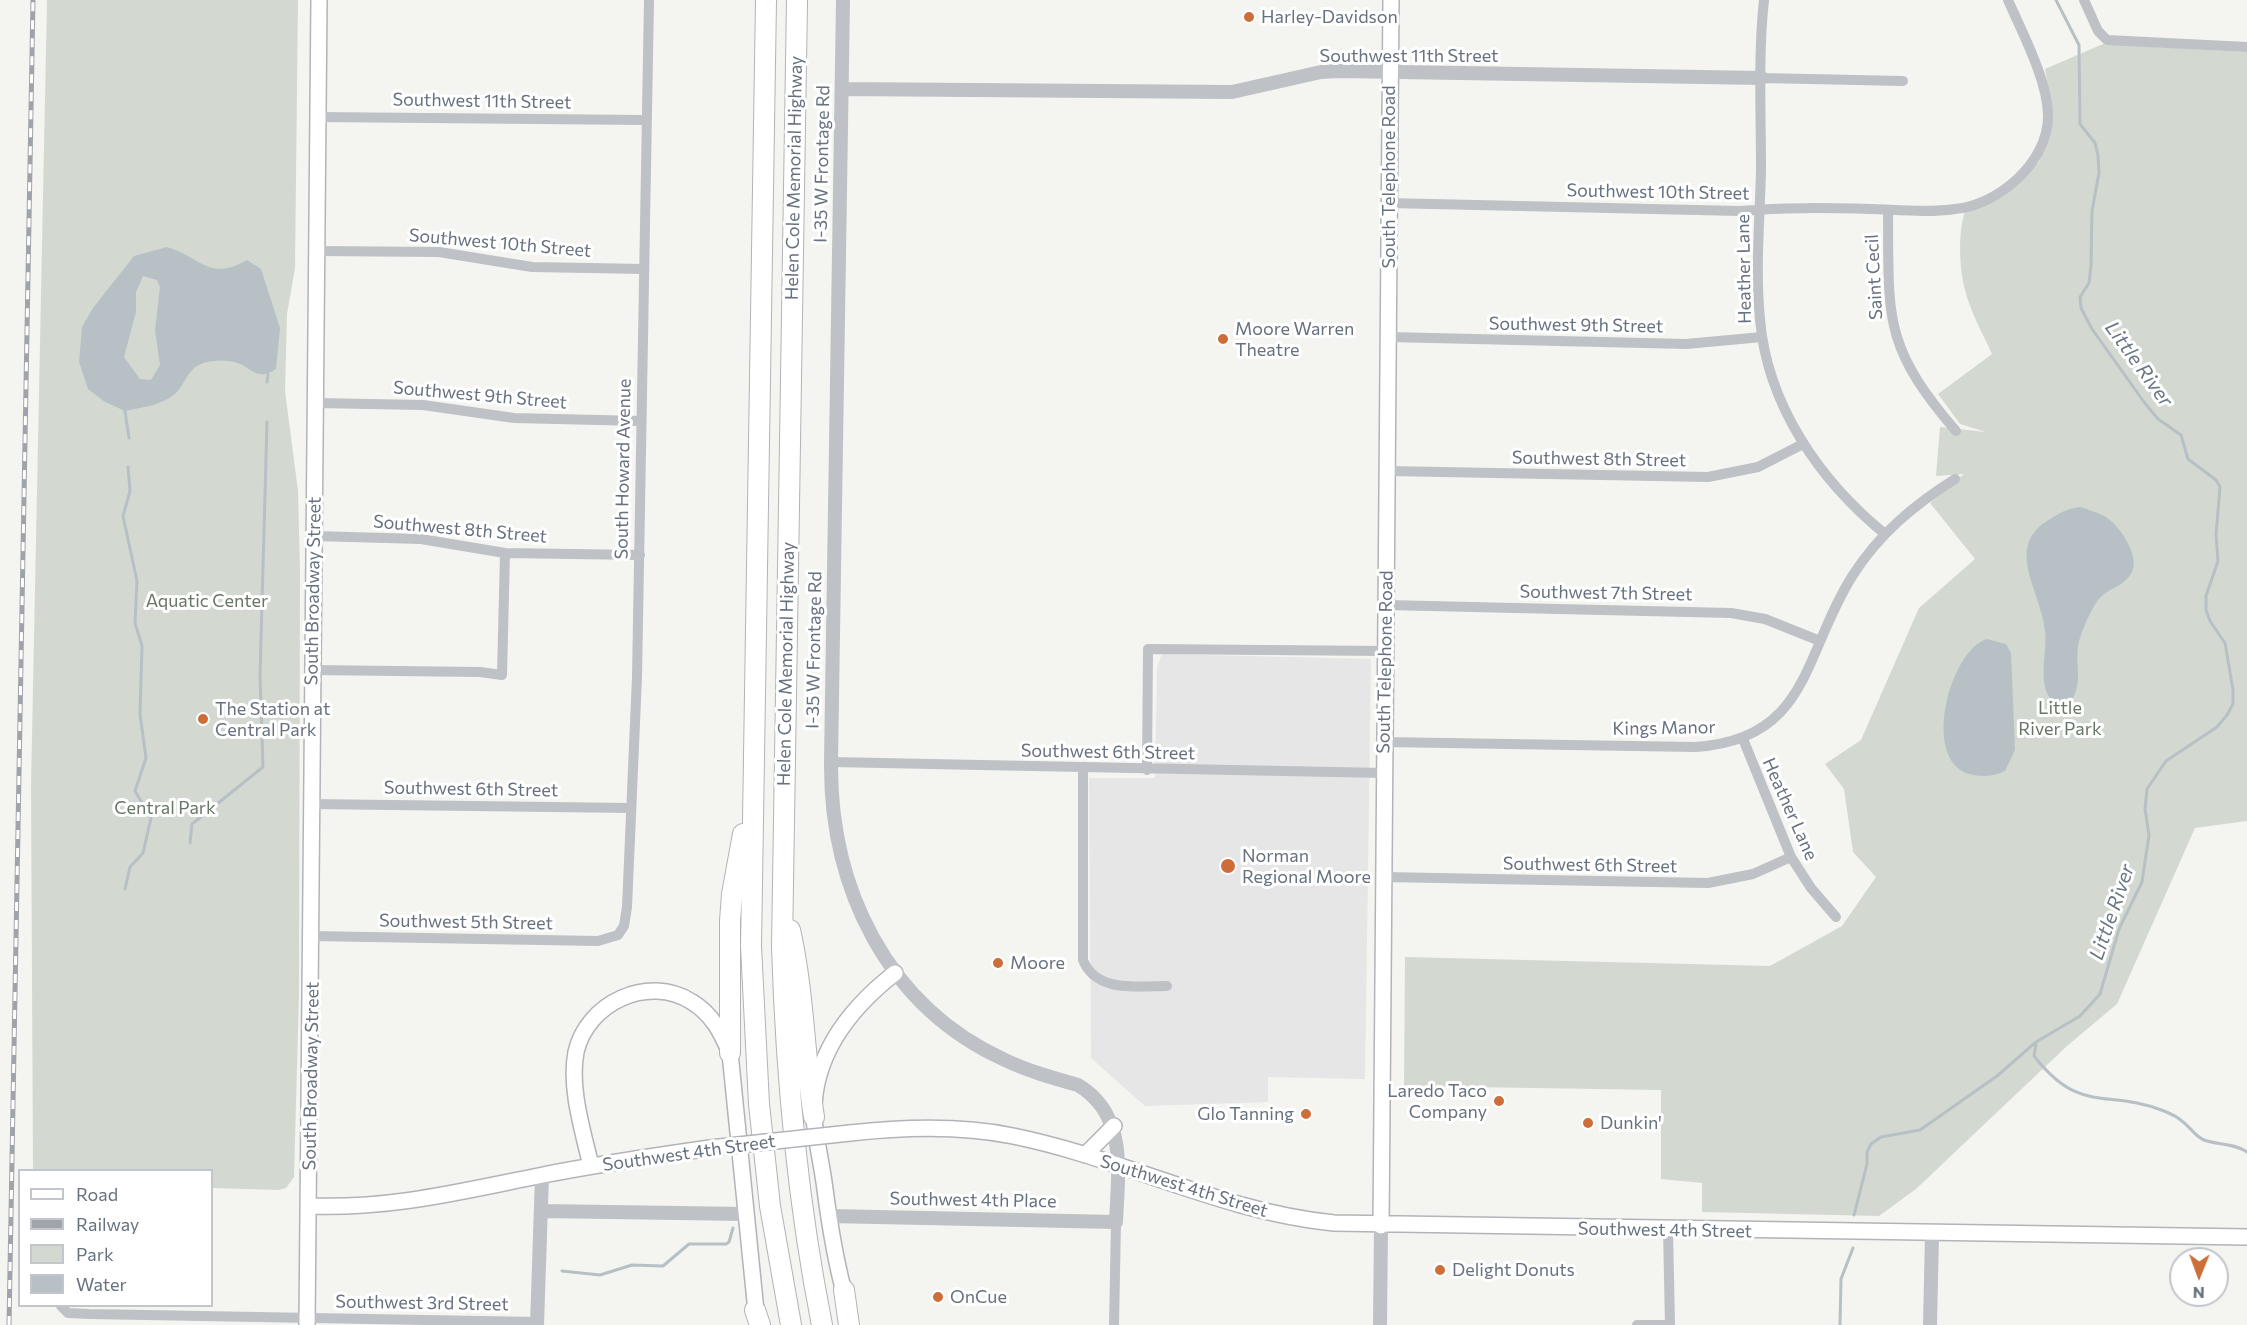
<!DOCTYPE html>
<style>
body{margin:0}
#map{position:relative;width:2247px;height:1325px;overflow:hidden;background:#f4f4f1;font-family:Commissioner,sans-serif}
canvas{display:block}
.legend{position:absolute;left:18px;top:1169px;width:195px;height:138px;box-sizing:border-box;background:#fff;border:2px solid #c2c6cc;margin:0;padding:8px 10px;list-style:none;font-size:18px;color:#67717f}
.legend li{display:flex;align-items:center;gap:12px;height:30px}
.legend b{width:30px;border:2px solid #c2c6cc}
.north{position:absolute;left:2169px;top:1247px;width:60px;height:60px;box-sizing:border-box;background:#fff;border:2px solid #c2c6cc;border-radius:50%;rotate:181deg;font-size:16px;font-weight:700;line-height:24px;text-align:center;color:#67717f}
.north::after{content:'';display:block;margin:auto;width:21px;height:27px;background:#cd6d39;clip-path:polygon(50% 0,100% 100%,50% 72%,0 100%)}
</style>
<div id="map">
<canvas width="2247" height="1325"></canvas>
<ul class="legend">
<li><b style="height:8px;background:#fff"></b>Road</li>
<li><b style="height:8px;background:#a0a4aa"></b>Railway</li>
<li><b style="height:16px;background:#d3d9d1"></b>Park</li>
<li><b style="height:16px;background:#b7c0c5"></b>Water</li>
</ul>
<div class="north">N</div>
</div>
<script>
const context = document.querySelector('canvas').getContext('2d');
context.lineJoin = 'round';
function fill(path, color) { context.fillStyle = color; context.fill(path, 'evenodd'); }
function strokePath(path, color, width, dash) { context.strokeStyle = color; context.lineWidth = width; context.lineCap = dash ? 'butt' : 'round'; context.setLineDash(dash || []); context.stroke(path); }
function label(font, color, halo, rows, align = 'center') {
  context.font = font + ' Commissioner,sans-serif'; context.lineWidth = 6; context.setLineDash([]); context.textBaseline = 'middle'; context.strokeStyle = halo; context.fillStyle = color; for (const [text, x, y, turn = 0] of rows) {
    context.save(); context.translate(x, y); context.rotate((+turn || 0) * Math.PI / 180); context.textAlign = isNaN(turn) ? turn : align; if (halo) context.strokeText(text, 0, 0); context.fillText(text, 0, 0); context.restore();
  }
}
fill(new Path2D(`
 M1162,654L1371,659L1365,1079L1268,1077V1102L1145,1106L1091,1058L1089,778H1155L1157,667Z`), '#e5e6e5');
fill(new Path2D(`
 M47,0H298L295,268L287,314L285,391L298,491L300,571L299,994L294,1177L286,1188L278,1190L212,1188V1170H33L31,785Z
 M2103,44L2247,52V821L2195,828L2117,1004L2067,1046L1916,1189L1879,1216L1702,1212V1183L1661,1179V1090L1404,1086L1405,957L1770,966L1842,926L1876,877L1853,852L1844,789L1825,764L1861,740L1919,608L1975,559L1930,503L1964,474L1936,476L1940,427L1986,432L1960,424L1938,394L1992,354C1983,334 1970,311 1965,290C1959,267 1958,233 1965,211L2039,162L2053,118L2045,69Z`), '#d3d9d1');
fill(new Path2D(`
 M167,247C201,257 209,282 247,260L261,269L280,328L276,369C255,383 251,365 234,362C225,360 209,360 201,364C190,368 186,380 180,388C168,405 143,407 125,411L105,402L88,389L79,362L82,327L93,308L134,256ZM143,276L157,280L160,287L155,330L160,365L151,380L140,379L124,357L136,312V292Z
 M2081,507C2089,510 2099,513 2106,517C2120,526 2140,556 2132,572C2125,585 2113,587 2103,595C2094,602 2085,624 2081,635C2071,661 2087,679 2069,705L2061,707C2033,694 2048,655 2045,631C2042,593 2004,548 2047,521C2058,514 2067,508 2081,507Z
 M1987,639L2006,644L2011,653L2015,750L2005,771C1995,776 1984,777 1973,775C1919,765 1949,650 1987,639Z`), '#b7c0c5');
strokePath(new Path2D(`
 M267,382L268,374
 M125,411L129,438
 M190,843L192,824L263,767L260,676L267,422
 M125,889L130,867L143,853L151,818L135,791L146,758L140,714L142,646L135,623L137,581L123,516L130,491L128,467
 M2036,1044L2034,1056C2081,1116 2106,1088 2164,1111C2169,1113 2179,1118 2183,1122C2190,1127 2196,1137 2204,1140C2218,1145 2234,1143 2247,1152
 M1854,1215L1867,1164V1152L1871,1144L1881,1137L1920,1130L1997,1076L2036,1042L2080,1016L2100,994L2119,929L2142,882L2149,835L2145,809L2147,789L2166,761L2217,727L2227,715L2233,704V690L2225,643L2210,621L2206,610V596L2218,561L2216,535L2220,487L2216,480L2188,459L2181,435L2158,419L2144,402L2092,329L2081,308L2080,297L2089,283L2091,266L2092,211L2099,173L2098,155L2095,143L2080,124L2079,45L2056,0
 M562,1271L600,1275L632,1265L663,1266L689,1244H726L729,1242L733,1228
 M1840,1325L1841,1279L1853,1248`), '#b7c0c5', 3);
const secondary = new Path2D(`
 M850,1133C904,1127 960,1125 1013,1136C1122,1158 1222,1212 1334,1223L2247,1237
 M1085,1155L1114,1126
 M591,1166C583,1131 569,1088 576,1052C587,1003 648,974 692,1002C712,1014 721,1032 730,1053L757,1321
 M309,1206C393,1209 462,1191 543,1175C599,1164 654,1156 710,1148
 M1381,1226L1391,0
 M846,1299C835,1261 829,1221 824,1182C821,1161 816,1140 814,1119C811,1056 849,1009 895,973
 M307,1325L319,0`);
const motorway = new Path2D(`
 M766,0L751,946L759,1104L770,1206L791,1325
 M797,0L782,947C786,1075 797,1200 822,1325
 M790,930C804,992 804,1055 814,1117
 M730,1053V921L732,894L743,834
 M844,1290L849,1325
 M755,1310L760,1325`);
strokePath(secondary, '#b1b4b9', 18);
strokePath(motorway, '#b1b4b7', 22);
strokePath(new Path2D(`
 M1764,0C1758,55 1761,113 1761,169C1760,219 1755,269 1760,319C1767,405 1820,481 1885,534
 M2084,0L2098,31L2107,40L2247,47
 M1762,78L1903,81
 M318,117L645,120
 M1388,203L1740,211C1785,207 1828,208 1873,209C1900,210 1928,213 1955,209C1998,205 2048,163 2048,116C2048,81 2022,32 2008,0
 M1888,210C1889,317 1882,345 1956,431
 M316,251L439,252L532,267L644,269
 M1389,337L1686,344L1762,337
 M316,403L423,405L514,418L641,421
 M1388,471L1708,477L1758,467L1803,444
 M314,536L421,539L505,553L640,555
 M1386,605L1731,613L1765,619L1820,641
 M312,670L480,672L502,675L505,553
 M1743,739L1791,857L1811,888L1836,917
 M1384,742L1695,747C1810,740 1803,653 1853,575C1879,534 1914,505 1955,479
 M831,762L1384,773
 M1083,767V960C1096,993 1138,986 1167,986
 M1147,770L1148,649L1385,651
 M311,804L631,808
 M1383,877L1708,883L1753,874L1791,857
 M311,936L598,941L618,935L624,926L627,907L637,677L649,0
 M1668,1229L1670,1325
 M61,1306L68,1313L89,1314L537,1322
 M1114,1325L1116,1222
 M1637,1325H1664`), '#bec1c5', 10);
strokePath(new Path2D(`
 M842,89L1232,92L1321,72L1339,71L1762,78
 M542,1211L745,1214
 M829,1216L1116,1222C1118,1172 1128,1115 1078,1085C1053,1078 1028,1071 1005,1060C886,1006 830,887 831,762L843,0
 M537,1325L542,1176
 M1380,1325L1381,1226
 M1930,1325L1932,1234`), '#bec1c5', 14);
strokePath(secondary, '#fff', 15);
strokePath(motorway, '#fff', 20);
const rail = new Path2D(`
 M9,1325L33,0`);
strokePath(rail, '#a0a4aa', 5);
strokePath(rail, '#fff', 3, [9]);
const secondaryBridge = new Path2D(`
 M710,1148L850,1133`);
strokePath(secondaryBridge, '#b1b4b9', 18, []);
strokePath(secondaryBridge, '#fff', 15);
for (const [x, y, r, color] of [
 [1249,17,6,"#cd6d39"],
 [1223,339,6,"#cd6d39"],
 [203,719,6,"#cd6d39"],
 [1228,866,8,"#cd6d39"],
 [998,963,6,"#cd6d39"],
 [1499,1101,6,"#cd6d39"],
 [1306,1114,6,"#cd6d39"],
 [1588,1123,6,"#cd6d39"],
 [1440,1270,6,"#cd6d39"],
 [938,1297,6,"#cd6d39"]
]) { const dot = new Path2D(); dot.arc(x, y, r, 0, 2 * Math.PI); context.fillStyle = color; context.fill(dot); strokePath(dot, '#fff', 2); }
label('18px', '#67717f', '#fff', [
 ["Harley-Davidson",1261,17],
 ["Moore Warren",1235,329],
 ["Theatre",1235,350],
 ["The Station at",215,709],
 ["Central Park",215,730],
 ["Norman",1242,856],
 ["Regional Moore",1242,877],
 ["Moore",1010,963],
 ["Laredo Taco",1487,1091,"right"],
 ["Company",1487,1112,"right"],
 ["Glo Tanning",1294,1114,"right"],
 ["Dunkin'",1600,1123],
 ["Delight Donuts",1452,1270],
 ["OnCue",950,1297]
], 'left');
label('18px', '#67717f', '#fff', [
 ["Southwest 11th Street",1409,56],
 ["Southwest 11th Street",482,101,1],
 ["I-35 W Frontage Rd",822,164,-89],
 ["South Telephone Road",1389,177,-90],
 ["Helen Cole Memorial Highway",794,178,-89],
 ["Southwest 10th Street",1658,192,1],
 ["Southwest 10th Street",500,243,5],
 ["Heather Lane",1744,269,-91],
 ["Saint Cecil",1874,277,-93],
 ["Southwest 9th Street",1576,325,1],
 ["Southwest 9th Street",480,395,5],
 ["Southwest 8th Street",1599,459,1],
 ["South Howard Avenue",623,469,-89],
 ["Southwest 8th Street",460,529,5],
 ["South Broadway Street",313,591,-89],
 ["Southwest 7th Street",1606,593,1],
 ["I-35 W Frontage Rd",814,650,-89],
 ["South Telephone Road",1385,662,-89],
 ["Helen Cole Memorial Highway",786,664,-89],
 ["Kings Manor",1664,728,-1],
 ["Southwest 6th Street",1108,752,1],
 ["Southwest 6th Street",471,789,1],
 ["Heather Lane",1790,809,66],
 ["Southwest 6th Street",1590,865,1],
 ["Southwest 5th Street",466,922,1],
 ["South Broadway Street",311,1076,-89],
 ["Southwest 4th Street",689,1153,-8],
 ["Southwest 4th Street",1184,1186,17],
 ["Southwest 4th Place",973,1200,1],
 ["Southwest 4th Street",1665,1230,1],
 ["Southwest 3rd Street",422,1303,1]
]);
label('18px', '#677765', '#fff', [
 ["Aquatic Center",207,601],
 ["Little",2060,708],
 ["River Park",2060,729],
 ["Central Park",165,808]
]);
label('italic 20px', '#697882', '#fff', [
 ["Little River",2139,364,54],
 ["Little River",2112,912,-71]
]);
</script>
